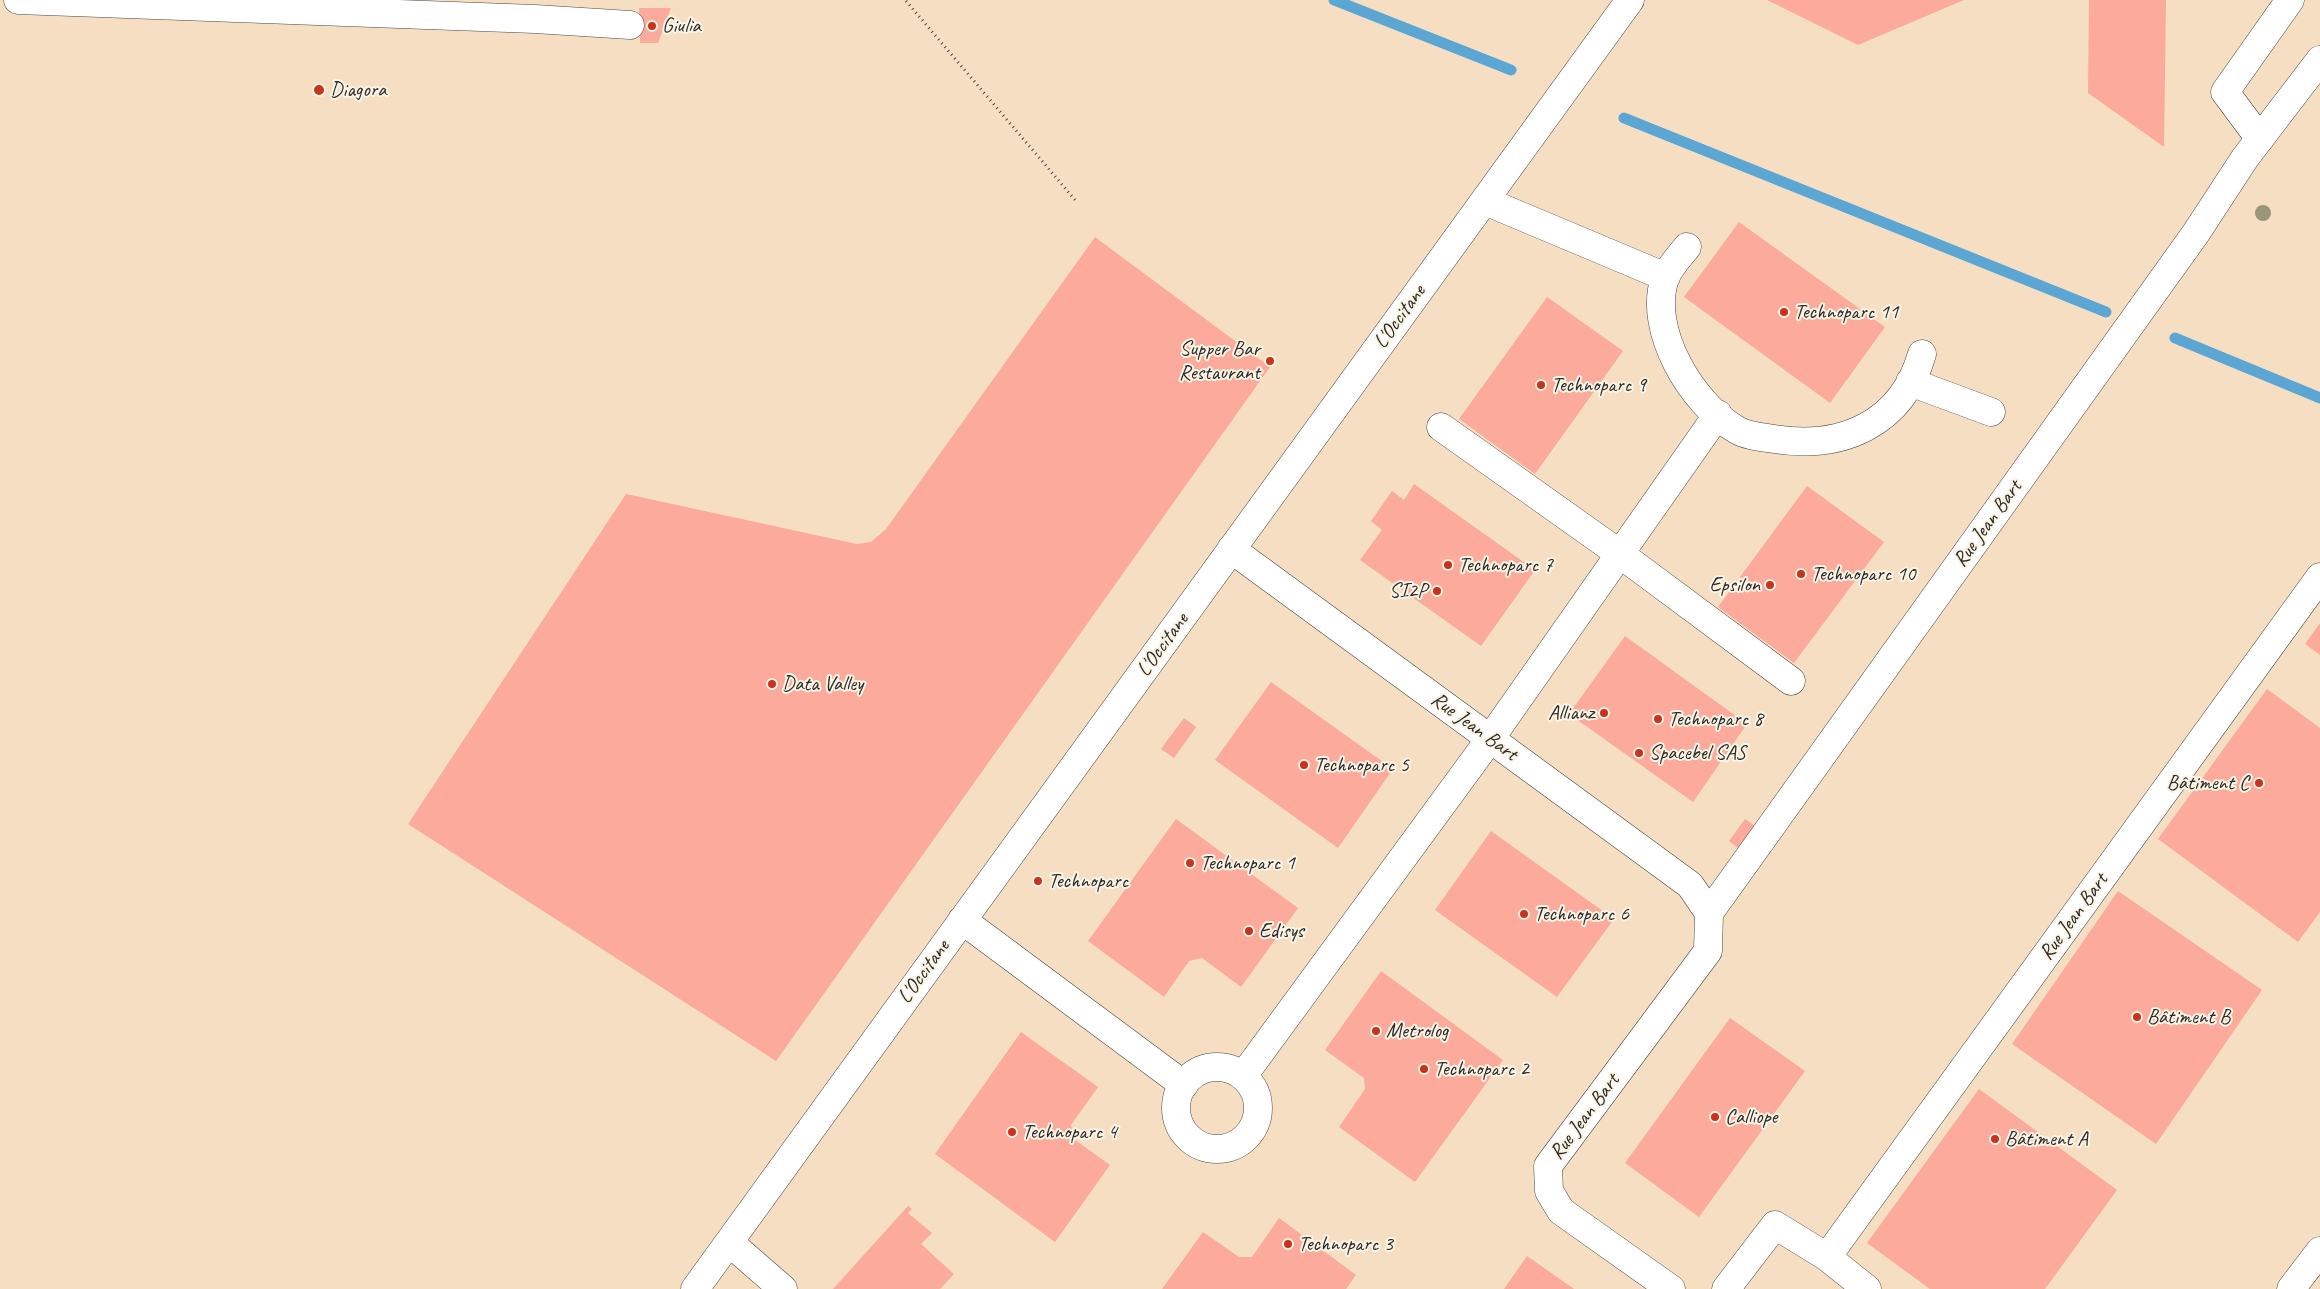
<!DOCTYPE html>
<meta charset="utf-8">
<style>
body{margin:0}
canvas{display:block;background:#f5dec2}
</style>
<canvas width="2320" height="1289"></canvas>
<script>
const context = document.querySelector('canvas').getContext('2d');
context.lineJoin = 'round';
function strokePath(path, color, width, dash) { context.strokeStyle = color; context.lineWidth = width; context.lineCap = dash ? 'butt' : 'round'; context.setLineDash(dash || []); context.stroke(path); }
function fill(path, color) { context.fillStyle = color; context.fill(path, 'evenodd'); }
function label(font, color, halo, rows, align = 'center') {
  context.font = font + ' Caveat,sans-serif'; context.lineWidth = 4; context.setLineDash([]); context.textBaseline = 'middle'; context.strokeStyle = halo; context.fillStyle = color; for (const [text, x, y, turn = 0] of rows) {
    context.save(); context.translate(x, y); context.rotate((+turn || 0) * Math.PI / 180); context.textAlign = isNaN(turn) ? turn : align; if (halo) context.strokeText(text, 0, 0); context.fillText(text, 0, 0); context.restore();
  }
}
strokePath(new Path2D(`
 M1334,0L1511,70
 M1624,118L2106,312
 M2175,338L2320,398`), '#5ba6d3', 11);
fill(new Path2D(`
 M1767,0H1964L1858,45Z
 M2089,0H2166L2164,147L2088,93Z
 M639,8H671L658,43H640Z
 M1739,222L1885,327L1830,403L1684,297Z
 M1095,237L1270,367L776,1061L408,824L626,494L857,544L871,542L886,529Z
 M1547,297L1623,351L1535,474L1459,419Z
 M1414,484L1535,570L1481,646L1360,560L1382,530L1371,521L1392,491L1404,500Z
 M1807,486L1884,542L1794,663L1718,607Z
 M2320,623V655L2305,644Z
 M1625,636L1747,724L1693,802L1569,714Z
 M1271,682L1393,769L1338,848L1215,760Z
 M2267,689L2320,728V912L2298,942L2158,839Z
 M1184,718L1196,727L1174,758L1161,749Z
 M1176,819L1298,908L1241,987L1202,958L1189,961L1164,997L1088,941Z
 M1745,819L1759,829L1742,851L1729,841Z
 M1491,831L1614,919L1557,997L1435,910Z
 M2118,891L2262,990L2156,1144L2012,1044Z
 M1381,971L1503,1060L1415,1182L1339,1127L1365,1089L1364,1078L1325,1050Z
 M1730,1018L1805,1071L1699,1217L1625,1163Z
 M1021,1032L1098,1087L1071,1125L1075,1140L1110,1165L1055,1242L935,1154Z
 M1979,1089L2117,1190L2045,1289H1930L1867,1243Z
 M908,1206L912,1209L908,1213L932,1233L921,1244L954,1274L940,1289H833Z
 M1279,1218L1356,1275L1346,1289H1162L1203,1232L1239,1257H1252Z
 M1527,1256L1574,1289H1504Z`), '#fbaa9b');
const minor = new Path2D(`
 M18,0L535,19L630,25
 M2260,139L2225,92L2290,0
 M1485,201L1666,277
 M1687,247C1679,257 1670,266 1665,278C1647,330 1692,404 1737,430C1747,436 1762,437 1774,439C1842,450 1902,424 1922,354
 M1910,382L1991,412
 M1441,427L1620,554L1791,681
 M1231,549L1690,885L1709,913L1708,951L1548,1166L1549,1191L1561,1211L1671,1289
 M1709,913L2196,233L2245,158L2320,60
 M962,920L1184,1085
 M1176 1108a41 41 0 1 1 82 0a41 41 0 1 1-82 0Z
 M1243,1076L1490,739L1718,414
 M729,1242L783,1289
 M1827,1257L2320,577
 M695,1289L1630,0
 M1726,1289L1775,1225L1827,1257L1867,1289`);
const major = new Path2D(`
 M2291,1289L2320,1251`);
strokePath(minor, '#494642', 29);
strokePath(major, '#494642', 29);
strokePath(new Path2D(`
 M906,1L1076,201`), '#494642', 3, [1, 4]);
strokePath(minor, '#fff', 28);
strokePath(major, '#fff', 28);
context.fillStyle = '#9a967c';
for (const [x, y] of [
 [2263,213]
]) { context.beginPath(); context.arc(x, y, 8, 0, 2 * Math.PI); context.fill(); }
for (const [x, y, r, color] of [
 [652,26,5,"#c8321e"],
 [319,90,6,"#c8321e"],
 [1784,312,5,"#c8321e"],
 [1270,361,5,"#c8321e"],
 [1541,385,5,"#c8321e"],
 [1448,565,5,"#c8321e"],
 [1801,574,5,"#c8321e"],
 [1770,585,5,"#c8321e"],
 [1437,591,5,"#c8321e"],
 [772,684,5,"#c8321e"],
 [1604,713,5,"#c8321e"],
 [1658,719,5,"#c8321e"],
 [1639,753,5,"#c8321e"],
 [1304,765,5,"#c8321e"],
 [2259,783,5,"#c8321e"],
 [1190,863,5,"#c8321e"],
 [1038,881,5,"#c8321e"],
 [1524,914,5,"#c8321e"],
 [1249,931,5,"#c8321e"],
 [2137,1017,5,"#c8321e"],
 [1376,1031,5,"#c8321e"],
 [1424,1069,5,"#c8321e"],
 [1715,1117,5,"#c8321e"],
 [1012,1132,5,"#c8321e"],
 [1995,1139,5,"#c8321e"],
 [1288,1244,5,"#c8321e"]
]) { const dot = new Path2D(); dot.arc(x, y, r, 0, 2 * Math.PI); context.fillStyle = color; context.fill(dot); strokePath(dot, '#fcf5e5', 2); }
label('21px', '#2b2b2b', '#fcf5e5', [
 ["Giulia",662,26],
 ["Diagora",330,90],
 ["Technoparc 11",1794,312],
 ["Supper Bar",1260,349,"right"],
 ["Restaurant",1260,373,"right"],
 ["Technoparc 9",1551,385],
 ["Technoparc 7",1458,565],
 ["Technoparc 10",1811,574],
 ["Epsilon",1760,585,"right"],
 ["SI2P",1427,591,"right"],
 ["Data Valley",782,684],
 ["Allianz",1594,713,"right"],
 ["Technoparc 8",1668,719],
 ["Spacebel SAS",1649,753],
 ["Technoparc 5",1314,765],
 ["Bâtiment C",2249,783,"right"],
 ["Technoparc 1",1200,863],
 ["Technoparc",1048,881],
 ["Technoparc 6",1534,914],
 ["Edisys",1259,931],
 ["Bâtiment B",2147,1017],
 ["Metrolog",1386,1031],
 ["Technoparc 2",1434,1069],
 ["Calliope",1725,1117],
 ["Technoparc 4",1022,1132],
 ["Bâtiment A",2005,1139],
 ["Technoparc 3",1298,1244]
], 'left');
label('21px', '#2b2b2b', '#fcf5e5', [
 ["L'Occitane",1400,317,-54],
 ["Rue Jean Bart",1988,524,-54],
 ["L'Occitane",1163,645,-54],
 ["Rue Jean Bart",1474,727,36],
 ["Rue Jean Bart",2074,917,-54],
 ["L'Occitane",924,972,-54],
 ["Rue Jean Bart",1585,1117,-53]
]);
</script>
